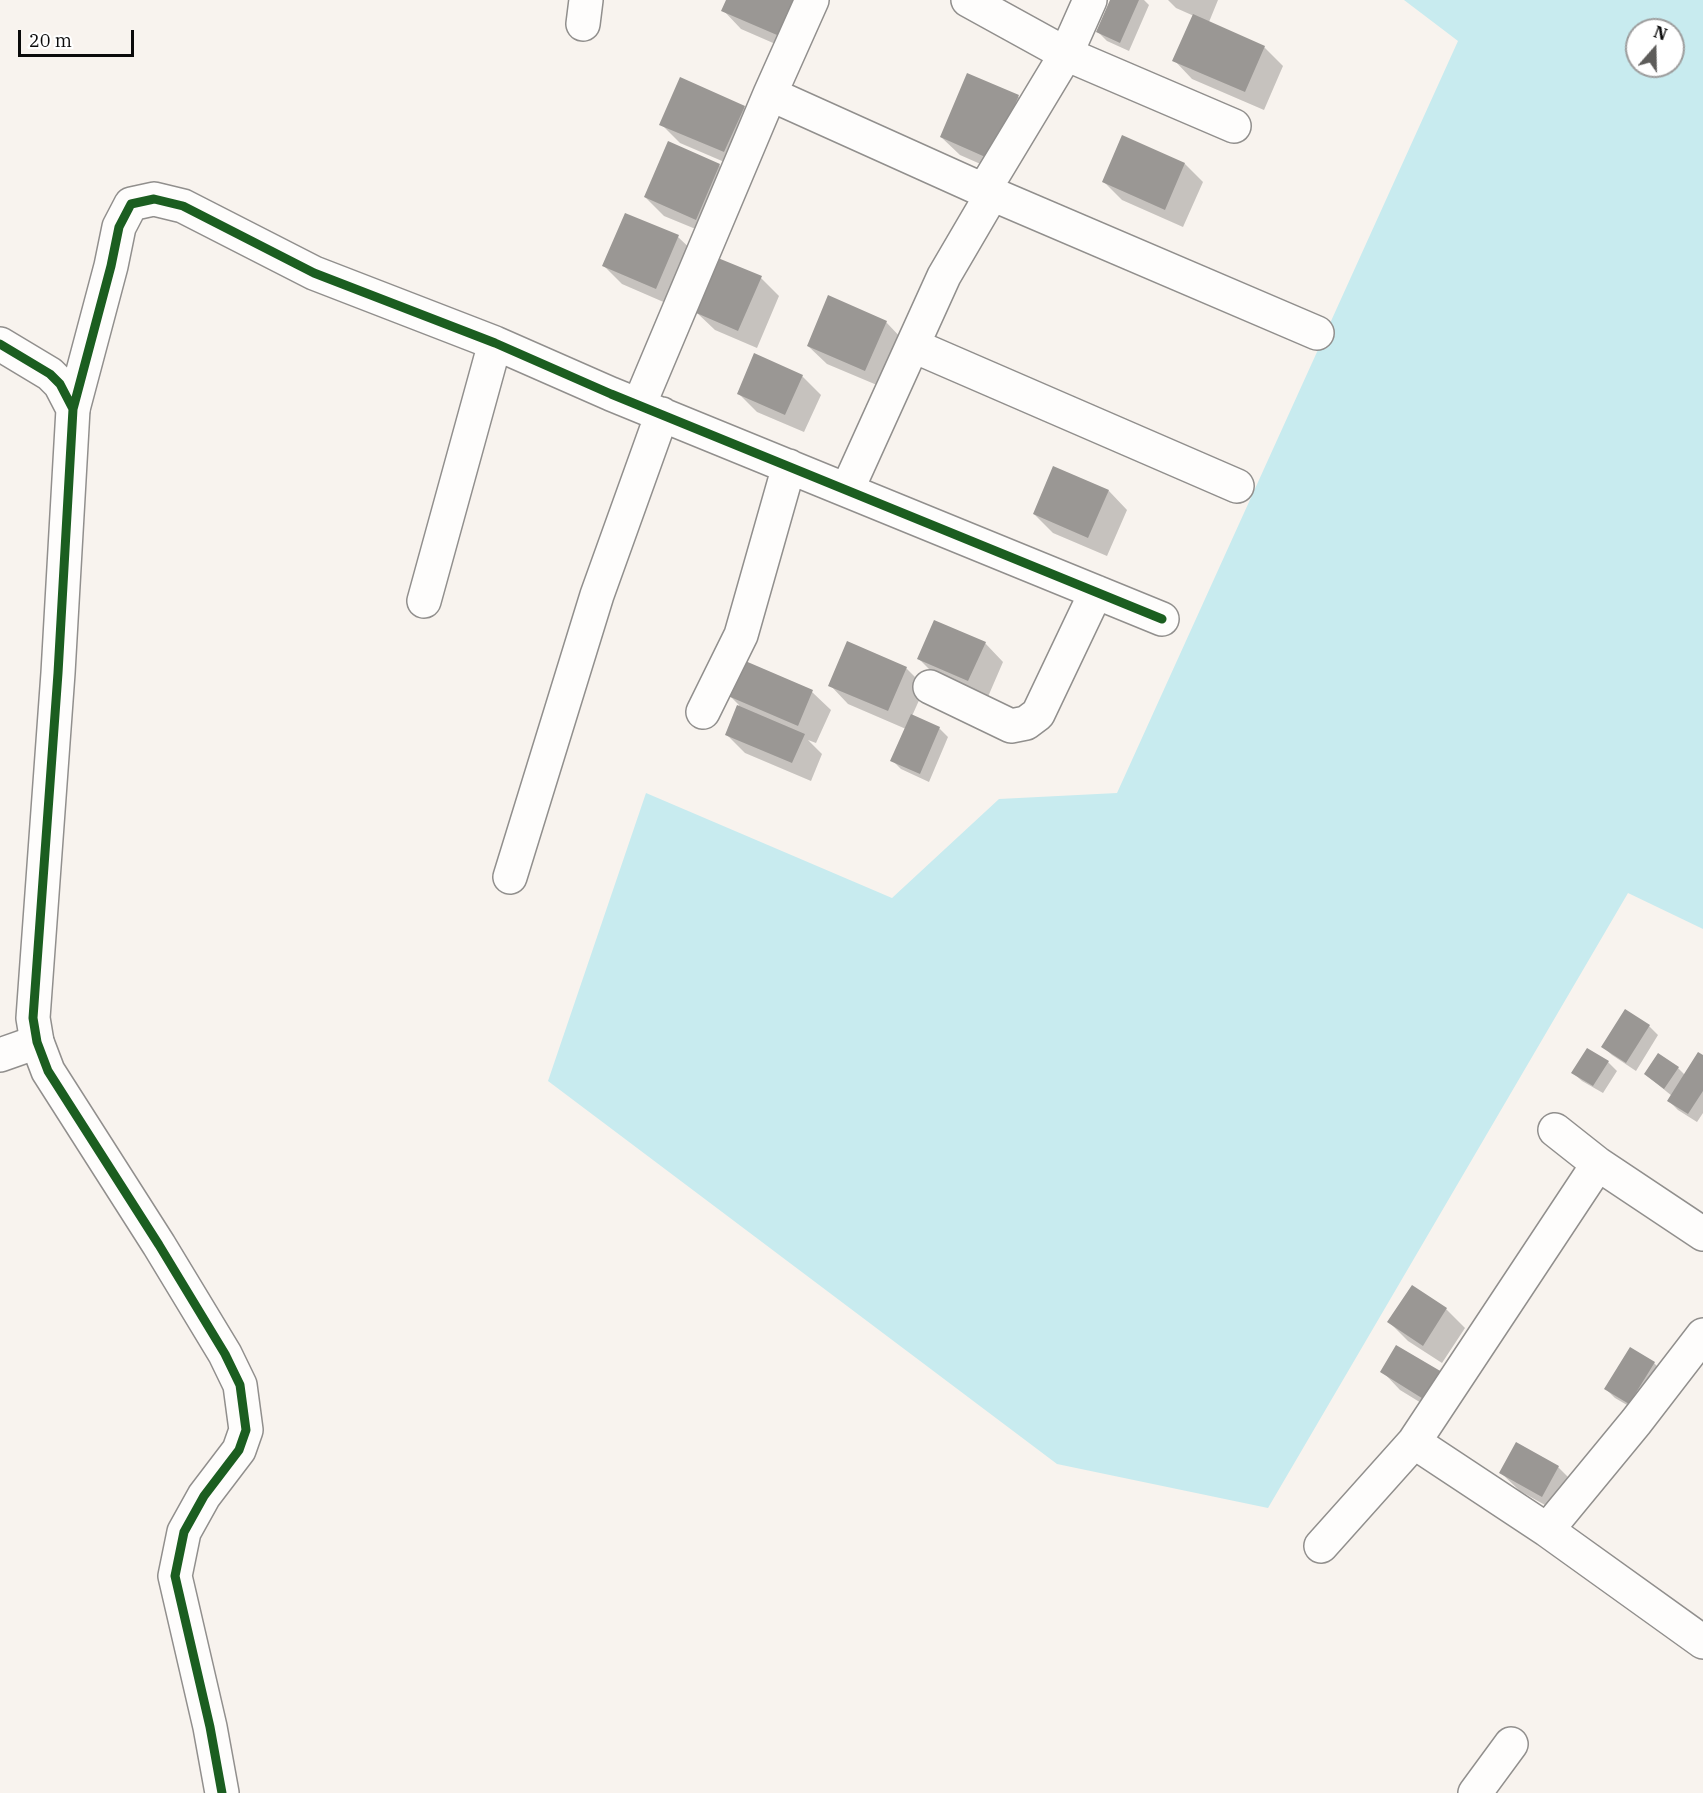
<!DOCTYPE html>
<style>
body{margin:0}
#map{position:relative;width:1703px;height:1793px;overflow:hidden;background:#f8f3ee;font-family:"IBM Plex Serif",serif}
canvas{display:block}
.north{position:absolute;left:1625px;top:18px;width:60px;height:60px;box-sizing:border-box;background:#fff;border:2px solid #9d9d9d;border-radius:50%;rotate:20deg;font-size:16px;font-weight:700;line-height:24px;text-align:center;color:#0a0a0a}
.north::after{content:'';display:block;margin:auto;width:21px;height:27px;background:#5d5c5a;clip-path:polygon(50% 0,100% 100%,50% 72%,0 100%)}
.scale{position:absolute;left:18px;top:30px;width:116px;height:27px;box-sizing:border-box;border:3px solid #0a0a0a;border-top:0;padding-left:8px;font-size:18px;line-height:21px;white-space:nowrap;color:#0a0a0a;-webkit-text-stroke:4px #fff;paint-order:stroke}
</style>
<div id="map">
<canvas width="1703" height="1793"></canvas>
<div class="north">N</div>
<div class="scale">20 m</div>
</div>
<script>
const context = document.querySelector('canvas').getContext('2d');
context.lineJoin = 'round';
function fill(path, color) { context.fillStyle = color; context.fill(path, 'evenodd'); }
function strokePath(path, color, width, dash) { context.strokeStyle = color; context.lineWidth = width; context.lineCap = dash ? 'butt' : 'round'; context.setLineDash(dash || []); context.stroke(path); }
fill(new Path2D(`
 M1404,0H1703V929L1628,893L1268,1508L1057,1464L548,1081L646,793L892,898L999,799L1117,793L1458,41ZM1637,30H1673V66H1637Z`), '#c8ebef');
fill(new Path2D(`
 M727,0H808L803,56L741,29L723,10Z
 M1112,0H1144L1149,5L1129,51L1107,41L1098,32Z
 M1168,0H1218L1209,22L1264,47L1283,66L1264,110L1192,79L1174,60L1194,16L1176,8Z
 M968,75L1019,97L1037,115L1010,177L960,155L941,137Z
 M744,107L762,126L743,170L680,143L661,124Z
 M1185,164L1203,182L1183,227L1122,200L1104,182Z
 M719,165L738,184L715,237L664,216L645,197Z
 M678,237L697,255L675,307L622,284L604,266Z
 M761,278L779,296L757,348L715,330L696,312Z
 M886,322L904,341L884,388L827,364L808,346Z
 M802,376L821,395L804,432L757,412L738,393Z
 M1109,491L1127,510L1107,556L1053,533L1034,514Z
 M985,643L1003,662L987,699L938,678L919,659Z
 M906,668L925,687L912,716L939,728L948,737L929,782L901,769L892,760L906,729L848,704L830,685Z
 M812,692L831,710L816,743L808,740L822,754L811,781L745,753L726,734L739,705L730,696Z
 M1649,1026L1658,1035L1636,1071L1612,1055L1603,1047Z
 M1703,1057V1113L1697,1122L1678,1110L1669,1101L1672,1096L1645,1074L1678,1068L1685,1075Z
 M1608,1062L1617,1071L1603,1093L1582,1081L1573,1073Z
 M1446,1309L1465,1328L1442,1363L1408,1341L1389,1322Z
 M1631,1349L1654,1363L1663,1372L1639,1412L1615,1398L1606,1389Z
 M1382,1371L1460,1392L1444,1417L1400,1390Z
 M1517,1444L1558,1467L1577,1486L1561,1514L1520,1491L1501,1473Z`), '#0003');
fill(new Path2D(`
 M726,0H801L784,38L721,11Z
 M1110,0H1139L1120,43L1096,32Z
 M1193,14L1265,46L1245,92L1172,61Z
 M967,73L1019,95L992,160L940,137Z
 M680,77L745,106L724,152L659,125Z
 M1122,135L1185,163L1165,210L1102,182Z
 M668,141L720,164L696,220L644,197Z
 M625,213L679,235L656,289L602,266Z
 M718,258L762,276L738,331L694,312Z
 M828,295L887,321L865,371L807,346Z
 M754,353L803,375L785,415L737,394Z
 M1053,466L1109,490L1088,538L1033,514Z
 M934,620L986,642L968,681L917,659Z
 M847,641L907,667L888,711L828,686Z
 M743,660L813,690L798,726L728,696Z
 M737,705L805,734L792,763L725,735Z
 M911,714L940,727L920,774L890,761Z
 M1625,1009L1650,1025L1626,1063L1601,1047Z
 M1587,1048L1609,1061L1593,1086L1571,1073Z
 M1698,1052L1703,1055V1091L1688,1114L1667,1101Z
 M1658,1053L1679,1067L1664,1089L1644,1074Z
 M1412,1285L1447,1308L1423,1346L1387,1322Z
 M1396,1345L1442,1372L1425,1400L1380,1372Z
 M1630,1347L1655,1362L1629,1404L1604,1389Z
 M1516,1442L1559,1466L1542,1497L1499,1473Z`), '#9a9794');
const minor = new Path2D(`
 M968,0L1066,54L1234,126
 M583,24L586,0
 M770,94L992,194L1317,333
 M984,190L1066,54L1090,0
 M914,346L1237,486
 M639,405L770,94L812,0
 M73,409L111,266L119,227L131,204L154,199L183,206L314,273L495,343L611,394L1162,619
 M847,490L944,276L992,194
 M424,601L495,343
 M930,687L1011,726L1026,723L1038,714L1096,592
 M703,712L741,635L789,466
 M510,877L597,595L662,414
 M0,1055L37,1042
 M1555,1130L1598,1164L1703,1234
 M1703,1335L1636,1422L1547,1530L1703,1642
 M1414,1442L1598,1164
 M1321,1546L1414,1442L1547,1530
 M1475,1793L1511,1744`);
const tertiary = new Path2D(`
 M0,344L50,374L60,384L73,409L58,673L33,1018L37,1042L48,1071L159,1245L225,1354L240,1385L246,1430L239,1450L204,1496L184,1532L175,1576L210,1727L222,1793`);
strokePath(minor, '#918f8d', 36);
strokePath(tertiary, '#918f8d', 36);
strokePath(minor, '#fefdfc', 33);
strokePath(tertiary, '#fefdfc', 33);
strokePath(new Path2D(`
 M0,344L50,374L60,384L73,409L58,673L33,1018L37,1042L48,1071L159,1245L225,1354L240,1385L246,1430L239,1450L204,1496L184,1532L175,1576L210,1727L222,1793
 M73,409L111,266L119,227L131,204L154,199L183,206L314,273L495,343L611,394L1162,619`), '#1b5e20', 9);
</script>
